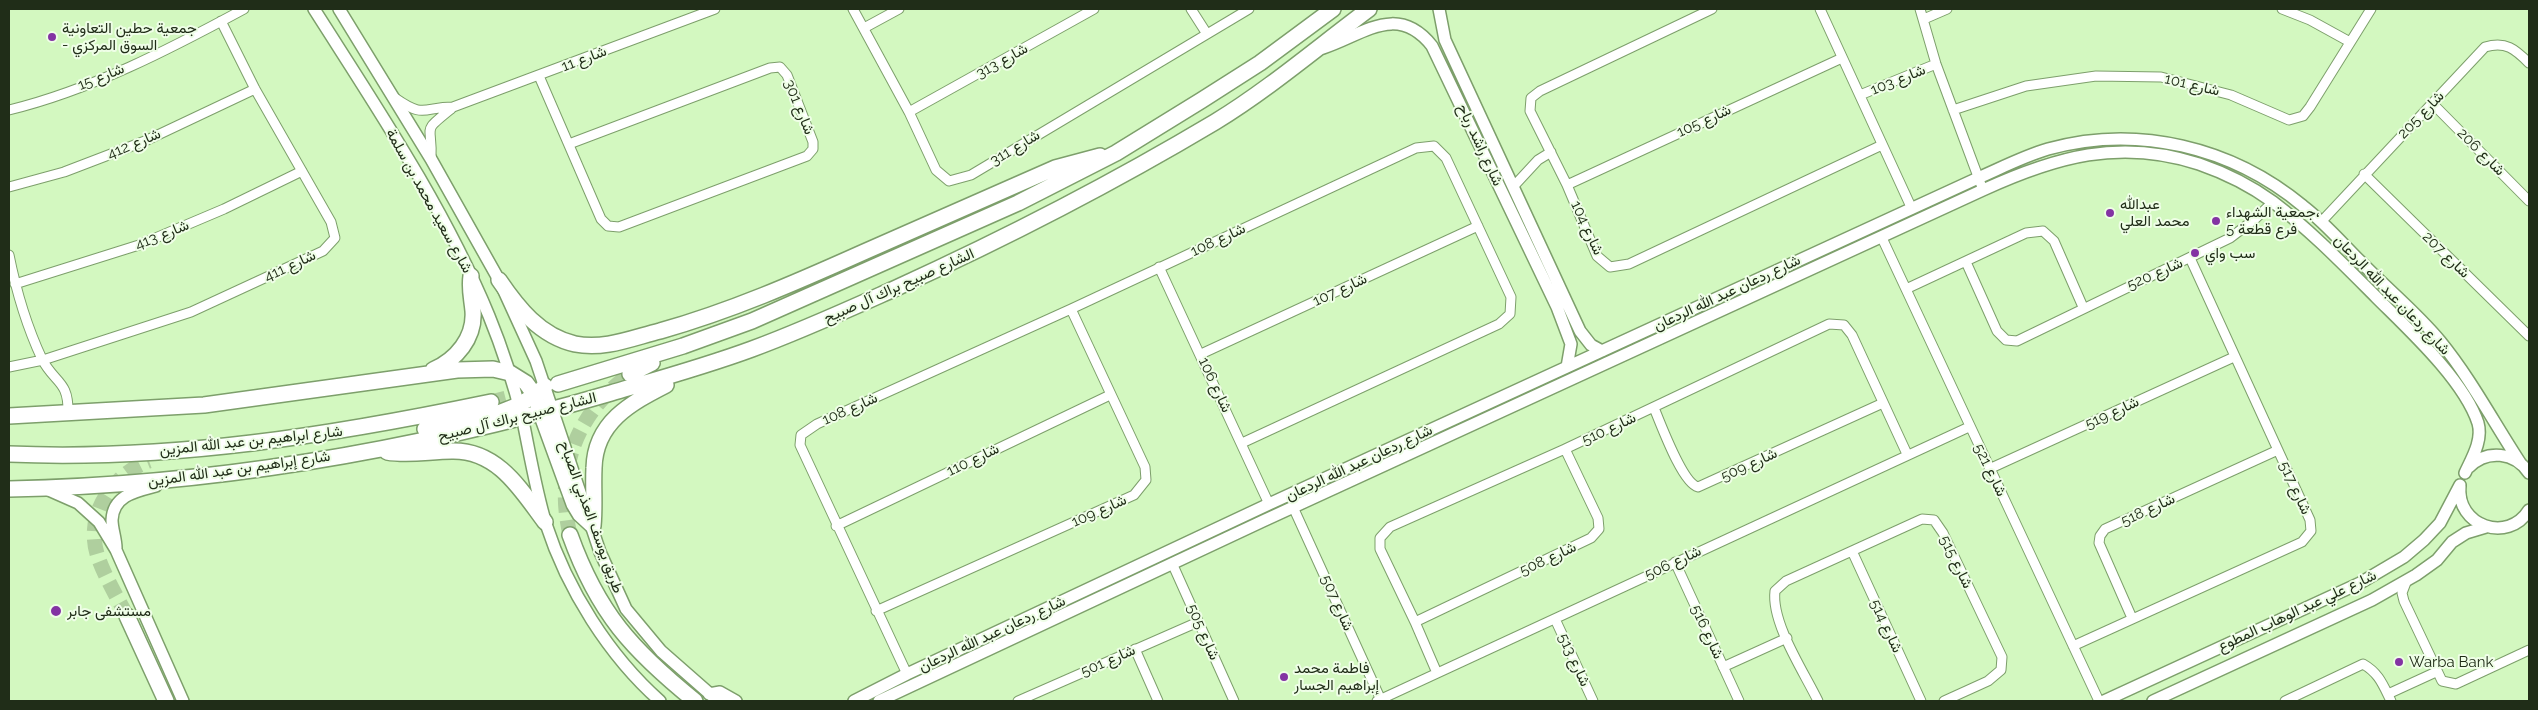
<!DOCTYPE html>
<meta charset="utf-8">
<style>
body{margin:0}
#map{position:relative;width:2538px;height:710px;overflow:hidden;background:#d3f8c0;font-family:Raleway,sans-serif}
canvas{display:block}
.frame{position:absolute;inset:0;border:10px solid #202d18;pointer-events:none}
</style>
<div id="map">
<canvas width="2538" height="710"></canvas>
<div class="frame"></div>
</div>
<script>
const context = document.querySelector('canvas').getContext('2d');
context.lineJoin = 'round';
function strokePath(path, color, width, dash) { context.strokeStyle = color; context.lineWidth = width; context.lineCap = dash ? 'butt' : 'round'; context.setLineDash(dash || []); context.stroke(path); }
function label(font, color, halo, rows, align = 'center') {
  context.font = font + ' Raleway,Vazirmatn,sans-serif'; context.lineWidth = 4; context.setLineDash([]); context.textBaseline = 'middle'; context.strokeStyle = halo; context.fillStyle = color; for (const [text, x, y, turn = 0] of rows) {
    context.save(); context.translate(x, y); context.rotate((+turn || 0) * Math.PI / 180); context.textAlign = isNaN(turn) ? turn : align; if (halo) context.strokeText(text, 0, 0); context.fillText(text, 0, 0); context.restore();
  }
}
strokePath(new Path2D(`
 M491,402L530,392
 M570,535C555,469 576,414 630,374
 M127,616C117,597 105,577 98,557C84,516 111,475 149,461`), '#afcf9e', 15, [15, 8]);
const minor = new Path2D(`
 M853,9L909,112L936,170L949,181L971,175L1249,9
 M1191,9L1207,34
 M1712,9L1540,91L1531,98L1530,111L1567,185L1597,256L1610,267L1629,264L1882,145
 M1820,9L1912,209
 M1920,9L1936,64L1983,190
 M2282,9L2310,20L2350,42
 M1924,19L1947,9
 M864,28L899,9
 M539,76L601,219L608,226L619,227L807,156L813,149V142L787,75L780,67L770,68L569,144
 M1860,95L1936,64
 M395,98C425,119 423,107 453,107L715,9
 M2433,104L2529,201
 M9,110C91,90 170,49 244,9
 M1953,110L2026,86L2096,76L2161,77L2231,95L2289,120L2303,116L2310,107L2371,9
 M909,112L1094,9
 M431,159C433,123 420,134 451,109
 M2364,174L2529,336
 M1567,185L1842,58
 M9,187L64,172L145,141L255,89
 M1513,187L1538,160L1551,152
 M2321,222L2485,47C2506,41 2515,49 2529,63
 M1882,238L2099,701
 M9,255C16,290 27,327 42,359C54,383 69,380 68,413
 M1966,262L1997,331L2006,340L2017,341L2230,238L2255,219L2273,202
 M1159,267L1269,504
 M15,284L139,245L224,209L302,171
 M1906,289L2026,233L2043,231L2054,241L2083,307
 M1201,354L1478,226
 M9,367L43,360L191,312L323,251L335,238L331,222L255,89L221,21
 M1654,408C1661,424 1682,483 1698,487L1883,403
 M1989,469L2234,357
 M1293,507L1381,700
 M836,526L1110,395
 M1852,551L1921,701
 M1675,562L1739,701
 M1172,563L1234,701
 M2407,580L2402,593L2404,601L2442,681L2456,684L2529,650
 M876,611L1134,495L1146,480L1145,467L1071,309
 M2132,618L2099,543L2100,536L2105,529L2278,450
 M1555,619L1593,701
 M1415,622L1591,538L1599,529L1598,518L1565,449
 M2073,646L2302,542L2311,531L2310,520L2190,258
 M1135,649L1158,701
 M1723,667L1787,638
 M1437,673L1415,622L1380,549V538L1390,527L1565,449L1829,324L1844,325L1852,335L1907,454
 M907,674L800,445L801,435L817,424L1071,309L1416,148L1434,146L1446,158L1511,297L1510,314L1499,324L1242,443
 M2388,694L2436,672
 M1018,701L1198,622
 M1377,701L1969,427
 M1818,701C1804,672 1771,623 1775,591L1786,581L1922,519L1934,520L1943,533L2002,657L2001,670L1988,681L1944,701
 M2285,701L2363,664C2379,673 2383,685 2391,701`);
const tertiary = new Path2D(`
 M314,9C377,108 444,207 489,316C503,350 514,385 523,421C530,455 536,491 546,524C567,589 609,656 660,701
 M339,9L431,159L499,280L536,361L600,552L626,609L661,651L718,701
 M1439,9L1445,40L1580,331L1591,345L1602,351
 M1323,48C1363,35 1397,2 1432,46L1557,307L1571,344L1567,367
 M2469,467C2487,449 2515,452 2529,473
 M2460,486C2456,526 2508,544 2529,510
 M44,488L78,503L99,522L116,550L183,701
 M116,548C116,539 112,529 112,520C113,495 137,491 156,486
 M709,694L720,692L736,701
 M854,701L907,674L1269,504L1978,178C2001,168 2024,156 2048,149C2137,124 2232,147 2303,206C2324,222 2341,242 2360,261C2386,288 2416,312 2440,341C2471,379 2494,423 2521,464
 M879,701L1263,521L1983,190C2055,157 2120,138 2199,164C2225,173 2251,186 2273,202C2310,230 2343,264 2376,297C2408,329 2464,380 2478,423C2483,440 2472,458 2465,473
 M2104,701L2360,583L2404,557L2424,540L2440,523L2460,485
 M2153,701L2372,600L2416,575L2437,560L2452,542L2466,533L2486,527`);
const primary = new Path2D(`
 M499,280C518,308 540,336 575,344C604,350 632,338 660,331C731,311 797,282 864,252C928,224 992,196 1055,168L1100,156
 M433,370C456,360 475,338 473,311C472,299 469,289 471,276
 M630,374L652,363
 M558,384L683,346L752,321L1018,203L1116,153L1202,100L1260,63L1333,9
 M9,416L204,405L457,370L493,369L510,373L526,383L534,394L574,504L580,514L593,526
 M425,429C465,420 514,417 545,386
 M387,452C409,456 430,451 452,451C498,450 521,490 545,522
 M9,454C172,461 332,435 491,402
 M9,489C212,485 416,450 611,393C659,379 706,366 752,349C801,331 847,310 894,289C1004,239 1111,184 1215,122C1269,89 1318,47 1369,9
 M593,526C595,506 593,487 594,468C595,422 631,403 666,385
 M570,535C598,613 632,650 695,701
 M127,616L166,701`);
strokePath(minor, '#7d9f6b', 11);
strokePath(tertiary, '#7d9f6b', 14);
strokePath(primary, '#7d9f6b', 18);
strokePath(minor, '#fff', 9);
strokePath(tertiary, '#fff', 11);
strokePath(primary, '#fff', 15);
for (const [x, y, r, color] of [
 [52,37,5,"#8333a3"],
 [2110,213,5,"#8333a3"],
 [2216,221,5,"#8333a3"],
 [2195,253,5,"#8333a3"],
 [56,611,6,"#8333a3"],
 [2399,662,5,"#8333a3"],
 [1284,677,5,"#8333a3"]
]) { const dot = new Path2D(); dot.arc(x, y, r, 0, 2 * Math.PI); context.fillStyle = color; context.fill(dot); strokePath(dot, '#effee7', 2); }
label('15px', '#202d18', '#effee7', [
 ["جمعية حطين التعاونية",62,28],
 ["- السوق المركزي",62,45],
 ["عبدالله",2120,204],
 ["محمد العلي",2120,221],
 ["جمعية الشهداء،",2226,212],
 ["فرع قطعة 5",2226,229],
 ["سب واي",2205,253],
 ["مستشفى جابر",67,611],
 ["Warba Bank",2409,662],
 ["فاطمة محمد",1294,668],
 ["إبراهيم الجسار",1294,685]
], 'left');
label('15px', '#202d18', '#effee7', [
 ["شارع 11",584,59,-21],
 ["شارع 313",1002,61,-29],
 ["شارع 15",101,77,-22],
 ["شارع 103",1898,80,-22],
 ["شارع 101",2192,85,13],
 ["شارع 301",799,107,68],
 ["شارع 205",2421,115,-46],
 ["شارع 105",1704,121,-25],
 ["شارع 412",134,144,-23],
 ["شارع راشد رباح",1480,145,65],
 ["شارع 311",1015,148,-31],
 ["شارع 206",2481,152,45],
 ["شارع سعيد محمد بن سلمة",429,201,61],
 ["شارع 104",1587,228,65],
 ["شارع 413",162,235,-22],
 ["شارع 108",1218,240,-25],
 ["شارع 207",2446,255,44],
 ["شارع 411",290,266,-25],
 ["شارع 520",2155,274,-24],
 ["الشارع صبيح براك آل صبيح",899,286,-24],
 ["شارع 107",1340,290,-25],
 ["شارع ردعان عبد الله الردعان",1727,293,-25],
 ["شارع ردعان عبد الله الردعان",2392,295,46],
 ["شارع 106",1215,385,65],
 ["شارع 108",850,409,-24],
 ["شارع 519",2112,413,-25],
 ["الشارع صبيح براك آل صبيح",517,417,-14],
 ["شارع 510",1609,429,-25],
 ["شارع ابراهيم بن عبد الله المزين",251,441,-6],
 ["شارع 110",973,460,-26],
 ["شارع ردعان عبد الله الردعان",1359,463,-25],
 ["شارع 509",1749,465,-25],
 ["شارع إبراهيم بن عبد الله المزين",239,469,-8],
 ["شارع 521",1990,470,64],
 ["شارع 517",2295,488,65],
 ["شارع 518",2148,510,-25],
 ["شارع 109",1099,511,-24],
 ["طريق يوسف العذبي الصباح",591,517,70],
 ["شارع 508",1548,559,-25],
 ["شارع 515",1956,562,64],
 ["شارع 506",1673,563,-25],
 ["شارع 507",1337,603,66],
 ["شارع علي عبد الوهاب المطوع",2297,611,-25],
 ["شارع 514",1886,626,65],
 ["شارع 505",1203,632,66],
 ["شارع 516",1707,632,65],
 ["شارع ردعان عبد الله الردعان",992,634,-25],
 ["شارع 513",1574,660,65],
 ["شارع 501",1108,661,-24]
]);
</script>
